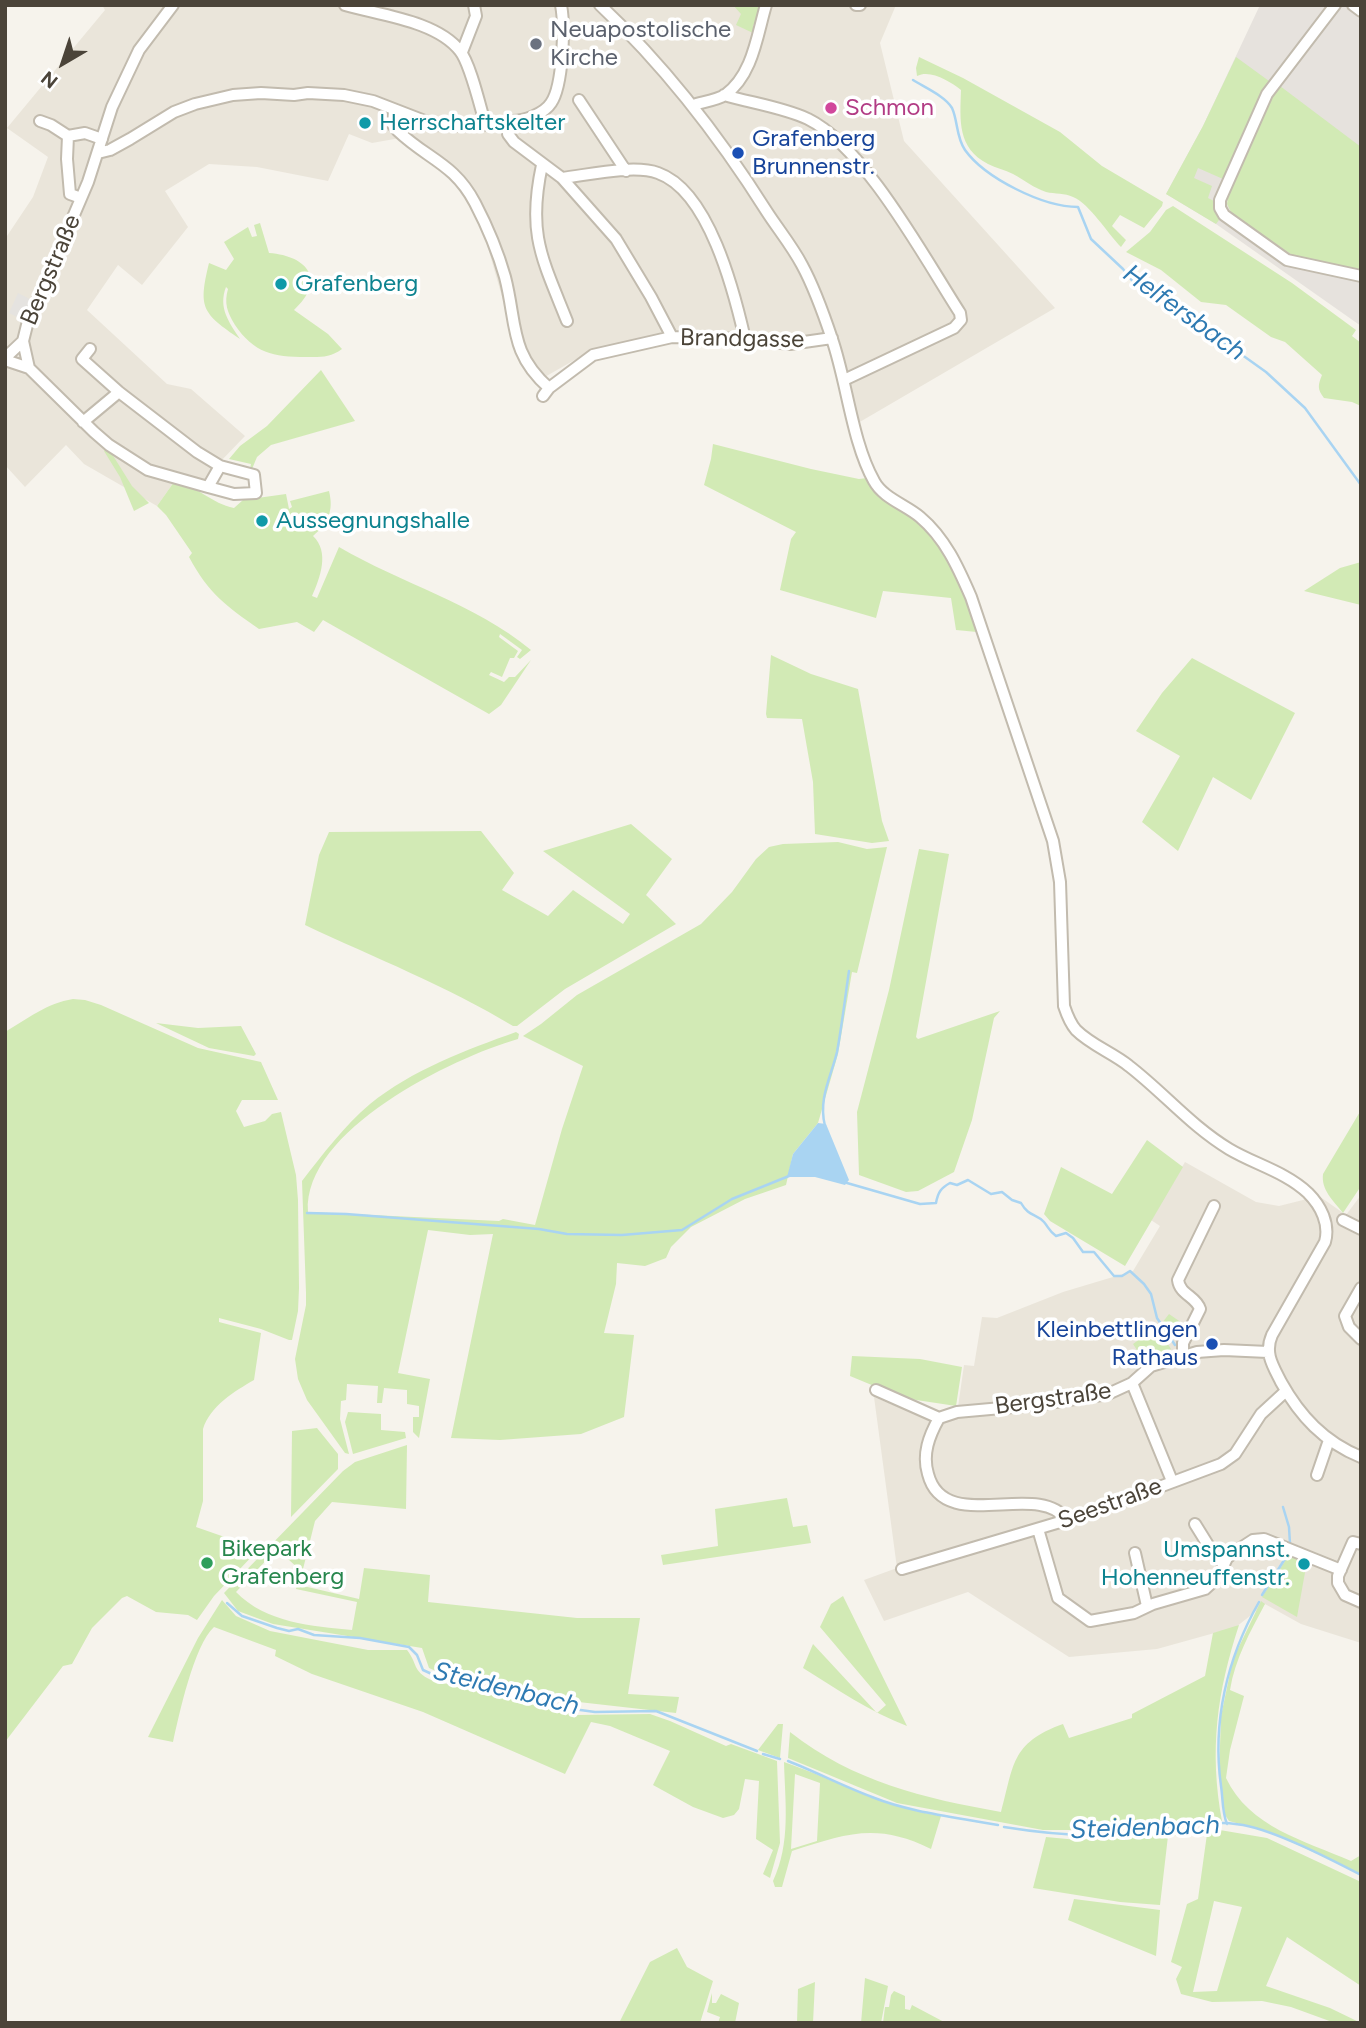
<!DOCTYPE html>
<meta charset="utf-8">
<style>
body{margin:0}
#map{position:relative;width:1366px;height:2028px;overflow:hidden;background:#f6f3ec;font-family:Figtree,sans-serif}
canvas{display:block}
.frame{position:absolute;inset:0;border:7px solid #4b4439;pointer-events:none}
.north{position:absolute;left:28px;top:28px;width:70px;height:70px;-webkit-text-stroke:5px #fff;paint-order:stroke;rotate:219deg;font-size:19px;font-weight:700;line-height:28px;text-align:center;color:#4b4439}
.north::after{content:'';display:block;margin:auto;width:24px;height:32px;background:#4b4439;clip-path:polygon(50% 0,100% 100%,50% 72%,0 100%)}
</style>
<div id="map">
<canvas width="1366" height="2028"></canvas>
<div class="frame"></div>
<div class="north">N</div>
</div>
<script>
const context = document.querySelector('canvas').getContext('2d');
context.lineJoin = 'round';
function fill(path, color) { context.fillStyle = color; context.fill(path, 'evenodd'); }
function strokePath(path, color, width, dash) { context.strokeStyle = color; context.lineWidth = width; context.lineCap = dash ? 'butt' : 'round'; context.setLineDash(dash || []); context.stroke(path); }
function label(font, color, halo, rows, align = 'center') {
  context.font = font + ' Figtree,sans-serif'; context.lineWidth = 7; context.setLineDash([]); context.textBaseline = 'middle'; context.strokeStyle = halo; context.fillStyle = color; for (const [text, x, y, turn = 0] of rows) {
    context.save(); context.translate(x, y); context.rotate((+turn || 0) * Math.PI / 180); context.textAlign = isNaN(turn) ? turn : align; if (halo) context.strokeText(text, 0, 0); context.fillText(text, 0, 0); context.restore();
  }
}
fill(new Path2D(`
 M102,5H896L880,43L904,141L1055,308L858,423L830,341L664,332L592,350L543,378L515,342L482,227L449,172L400,138L372,143L349,134L328,181L257,167L209,164L165,191L188,227L142,285L118,265L87,310L167,384L191,389L245,436L220,462L206,484L174,482L157,506L84,464L66,445L25,487L5,465V239L33,197L48,157L7,128L105,10Z
 M1185,1162L1256,1202L1279,1206L1319,1196L1346,1215L1361,1195V1643L1301,1624L1265,1604L1236,1627L1157,1649L1069,1657L968,1592L884,1621L864,1580L897,1568L874,1397L935,1422L957,1414L964,1365L974,1366L982,1317L997,1318L1063,1292L1133,1271L1160,1226L1151,1220Z`), '#eae5da');
fill(new Path2D(`
 M1260,5H1361V326L1216,224L1166,194L1203,126Z`), '#e6e2dd');
fill(new Path2D(`
 M733,5H761L755,24L753,25V33L736,25L741,14Z
 M919,57L963,78L1060,132L1102,166L1163,202L1162,206L1144,228L1120,215L1112,226L1126,240L1121,247C1107,233 1090,204 1073,197C1065,193 1055,194 1046,192C1034,188 1024,180 1013,174C1005,170 996,168 988,164C957,148 960,120 961,90C950,81 930,69 917,76L916,68Z
 M1236,57L1269,81L1223,179L1198,168L1194,178L1212,186L1208,198L1214,201V210L1219,220L1216,224L1166,194L1203,126Z
 M1280,86L1361,147V271L1292,255L1232,214L1227,204L1229,192L1273,96Z
 M1173,206L1292,283L1356,330L1352,336L1361,343V406L1352,402L1324,398C1317,389 1318,385 1322,375L1285,342L1271,337L1226,305L1201,302L1161,270L1126,252L1150,232L1166,210Z
 M260,223L269,253C309,256 326,281 294,310L328,334L342,349C330,358 320,357 306,357C273,357 254,353 235,325C227,312 224,303 228,289L226,287C218,308 229,322 240,339C202,313 198,308 209,263L226,270L234,259L224,242L248,227L252,237L257,236L254,225Z
 M321,370L355,421L271,445L257,457L252,469H250L251,464L229,459L240,446L267,426Z
 M713,444L811,469L859,479L867,478C878,501 905,510 923,528C951,557 964,595 977,632L956,630L951,598L883,591L876,618L780,590L791,539L796,532L704,485L711,459Z
 M107,446L132,486L149,503L134,511L120,477L104,451Z
 M174,482C197,485 212,504 234,508L243,500L286,494L289,509L292,507L290,501L329,491C334,511 328,523 313,536C330,552 320,578 312,596L317,598L339,547C402,584 474,603 531,650L520,659L517,657L522,650L500,634L499,637L518,651L514,658H510L502,677L491,672L489,675L504,682L509,677H515L531,660L501,705L489,714L323,620L314,632L297,622L259,629C226,606 209,594 189,557L192,553L166,515L157,506Z
 M1361,562V605L1304,591L1340,568Z
 M771,655L811,674L858,689L882,821L889,841L872,843L815,834L813,782L802,719L767,718L766,714Z
 M1192,658L1295,713L1251,800L1213,777L1178,851L1142,822L1180,756L1136,731L1162,693Z
 M631,824L672,859L646,895L676,924L565,989L517,1026H513C447,986 375,958 305,925L319,855L329,832L481,831L514,873L502,890L548,916L573,890L623,924L630,914L543,851Z
 M838,842L867,849L887,847L857,973L852,972L838,1054L818,1123L793,1154L786,1185L745,1199L691,1227L671,1247L666,1258L645,1266L617,1263L616,1284L604,1333L634,1335L624,1417L581,1434L500,1440L451,1438L493,1234L470,1235L428,1230L398,1373L430,1379L419,1438L413,1432V1417H419V1406L407,1404V1390L384,1388L382,1403H377L378,1386L347,1384L346,1400L341,1401L340,1419L349,1454L345,1453L307,1400L298,1379L295,1359L306,1305V1293L302,1181C323,1154 344,1126 370,1104C412,1070 466,1050 516,1032L519,1034L518,1039C452,1058 303,1130 308,1212L499,1221L503,1219L535,1225L562,1129L583,1066L523,1036L541,1024L577,995L701,924L732,892L756,859L769,847L783,844Z
 M919,849L949,854L916,1037L918,1039L1000,1011L994,1018L972,1120L954,1172L918,1191L906,1192L859,1175L857,1112L889,990Z
 M73,999L85,1000L101,1005L198,1048L261,1062L278,1100H242L236,1111L244,1127L265,1121L272,1114L281,1112L296,1175L298,1200L299,1288L298,1311L292,1340H289L261,1329L219,1318V1322L261,1333L254,1380C235,1391 210,1406 203,1429V1501L196,1527L259,1549L214,1596L197,1620L188,1615L156,1612L127,1596L122,1598L92,1628L72,1664L63,1666L5,1742V1032C27,1019 47,1003 73,999Z
 M156,1023L198,1028L241,1026L256,1054L254,1056L209,1048Z
 M1361,1110V1186L1343,1213C1333,1200 1321,1190 1323,1174Z
 M1147,1140L1183,1167L1125,1266L1050,1221L1044,1214L1061,1167L1112,1194Z
 M1169,1314L1185,1325L1178,1334L1162,1323Z
 M1157,1327L1171,1349L1145,1362L1133,1344Z
 M852,1356L920,1359L962,1367L956,1406L903,1398L850,1376Z
 M348,1412L381,1414V1430L405,1432L406,1438L353,1454L345,1422Z
 M317,1428L338,1454V1469L291,1517L292,1431Z
 M407,1445L406,1509L332,1502L315,1521L299,1585L359,1599L364,1568L430,1575L428,1602L577,1618H640L628,1694L679,1697L676,1713L552,1699L438,1672L429,1668L422,1648L273,1624L238,1611L224,1593L343,1471L355,1462ZM277,1549L300,1570L296,1589L357,1602L352,1630C312,1626 266,1623 236,1592Z
 M787,1498L793,1527L807,1525L811,1543L663,1565L661,1555L718,1546L715,1509Z
 M1289,1555L1304,1563V1566L1306,1567L1297,1617L1262,1597Z
 M843,1596L907,1726C870,1712 837,1689 803,1668L813,1644L877,1713L886,1705L820,1627L831,1604Z
 M222,1600L236,1616L270,1631L368,1650H407C418,1664 412,1671 431,1680L577,1715L650,1714L670,1721L726,1746L731,1744L777,1761L780,1843L770,1878L763,1874L773,1850L756,1839L759,1781L745,1779L739,1809L734,1815L723,1818L693,1807L653,1785L670,1751L610,1726L591,1722L565,1774L423,1712L312,1674L275,1656L276,1650L214,1627C194,1645 179,1715 173,1742L148,1737L198,1638Z
 M1261,1601L1265,1604C1250,1632 1235,1659 1230,1690L1244,1696L1230,1750L1226,1778C1249,1827 1305,1841 1351,1861L1361,1855V1874L1272,1833L1229,1821L1225,1815L1219,1776L1221,1716L1233,1659Z
 M1239,1625C1217,1692 1209,1750 1222,1821H1185L1086,1830H1043L897,1803L788,1758L790,1732C854,1782 923,1798 1001,1812C1014,1766 1010,1743 1063,1724L1069,1738L1132,1718V1714L1205,1676L1213,1633Z
 M778,1724H783L780,1758L758,1750Z
 M784,1762C839,1781 883,1807 941,1816L931,1849C876,1822 846,1834 792,1851L782,1887H775L773,1881C791,1843 785,1802 784,1762ZM795,1774L820,1783L817,1841L791,1849Z
 M1208,1828L1267,1838L1361,1882V1986L1287,1937L1266,1986L1330,2008L1361,2023H1335L1291,2007L1262,2001L1212,2002L1181,1994L1176,1979L1182,1967L1171,1962L1187,1904L1198,1899L1207,1834L1168,1836L1160,1905L1120,1902L1033,1888L1046,1837L1078,1840ZM1214,1901L1242,1907L1217,1991L1193,1992Z
 M1074,1899L1160,1910L1156,1956L1068,1920Z
 M677,1948L687,1967L713,1981L700,2023H619L650,1962Z
 M865,1978L888,1986L881,2023H861Z
 M815,1982L813,2023H797L798,1989Z
 M894,1991L905,1996V2009L910,2010L912,2005L946,2023H883L885,2007H889L891,1995Z
 M712,1993V2003H716L721,1994L739,2003L735,2023H718L720,2017L707,2012Z`), '#d2eab5');
fill(new Path2D(`
 M18,293L32,300L23,320L9,313Z`), '#e5e3e0');
fill(new Path2D(`
 M818,1123L826,1124L849,1180L845,1185L815,1177H787L793,1154Z`), '#a9d4f2');
strokePath(new Path2D(`
 M913,80C924,87 945,96 952,108C958,121 956,137 965,150C985,178 1043,207 1078,207L1091,239L1123,269L1134,283L1171,305L1197,327L1231,347L1266,372L1305,408L1361,485
 M825,1126C818,1099 831,1077 837,1052C842,1025 845,998 849,971
 M847,1183L920,1204L936,1203C938,1192 941,1188 950,1183L957,1185L968,1180L991,1194L1002,1192L1012,1200L1021,1203C1029,1217 1036,1213 1044,1222C1049,1228 1049,1231 1056,1236L1066,1233L1073,1238L1083,1252H1094L1114,1276H1122L1130,1271L1144,1284L1151,1294L1157,1318L1175,1345
 M307,1213L346,1214L539,1229L567,1234L622,1235L682,1230L732,1199L789,1176
 M1283,1507L1289,1527L1290,1544
 M1262,1595L1288,1554
 M227,1603L242,1616L277,1628L289,1631L298,1629L314,1635L360,1638L409,1647L417,1655L423,1670L434,1675L524,1699L573,1709L595,1712L656,1711L757,1751
 M763,1754L780,1759
 M788,1761C816,1772 843,1786 872,1797C912,1813 956,1817 998,1825
 M1227,1824C1222,1812 1223,1799 1221,1786C1212,1722 1227,1658 1259,1602
 M1004,1827C1041,1833 1078,1837 1115,1834C1158,1830 1200,1818 1243,1825C1276,1831 1330,1859 1361,1875`), '#a9d4f2', 2.5);
const minor = new Path2D(`
 M345,5C380,15 437,21 460,51C470,63 480,106 485,123
 M600,5C666,67 719,136 767,212C778,229 792,246 802,265C814,287 824,315 832,339C847,382 852,442 874,481C883,498 906,505 920,517C945,538 958,567 971,597L1053,841L1060,882L1064,1006C1067,1015 1070,1023 1076,1030C1091,1045 1113,1053 1129,1066C1164,1093 1191,1126 1229,1149C1254,1164 1286,1172 1308,1193C1321,1206 1330,1224 1325,1242L1272,1335C1264,1353 1273,1366 1281,1382C1300,1416 1324,1442 1361,1457
 M856,5H860
 M1335,5L1267,94L1220,200V208L1224,215L1287,260L1361,276
 M1353,5L1361,11
 M462,52L476,16L474,5
 M724,95C751,103 782,107 808,119C865,147 925,259 960,313L961,320L954,328L844,380
 M579,100L626,171
 M693,105C703,102 717,100 725,95C753,75 757,35 766,5
 M394,110L393,125L398,131C427,159 454,163 475,203C487,226 498,252 505,277C517,323 509,353 549,388
 M40,121L51,125L68,136L67,159L70,194L81,198
 M508,126V134L514,142L562,178L616,239L651,297L672,337
 M68,136L85,133L102,139
 M98,153L110,150L130,139L174,112L195,104L233,95L261,93L294,95L308,93L344,95L373,101L435,125L475,126L498,123L508,126L512,121C524,121 544,114 551,103C563,86 565,26 561,5
 M542,165C527,234 542,258 567,321
 M562,178C588,175 634,164 658,173C709,191 734,291 745,339
 M90,349L82,359L119,392L197,452L220,466L254,475L256,493L234,494L208,487
 M5,358L23,341
 M5,360L29,368L94,432L109,445L148,470L208,487L220,466
 M29,368L23,341L27,325L88,182L112,107L139,50L173,5
 M543,396L549,388L593,355L672,337L745,339L790,344L832,338
 M83,422L119,392
 M1343,1220L1361,1229
 M1361,1288L1345,1316L1349,1327L1361,1339
 M1183,1355V1343L1200,1309C1196,1296 1180,1295 1178,1280L1214,1206
 M1132,1383L1172,1481
 M876,1390L939,1418
 M939,1418L957,1412L1035,1405L1108,1394L1132,1383L1151,1366L1197,1352L1224,1350L1268,1352
 M939,1418C929,1436 922,1454 928,1474C944,1536 1038,1479 1067,1520
 M1317,1475L1329,1440
 M1195,1524L1213,1553L1224,1564
 M1038,1529L1058,1598L1090,1621L1134,1613L1153,1604L1205,1589L1218,1577L1227,1558L1233,1553L1253,1540L1264,1539L1341,1570
 M1361,1544L1353,1542L1338,1576V1583L1345,1595L1361,1602
 M1135,1553L1147,1606
 M902,1569L1087,1514L1221,1464L1235,1454L1261,1414L1286,1391`);
strokePath(minor, '#c2bbae', 14);
strokePath(minor, '#fff', 10);
for (const [x, y, r, color] of [
 [536,44,7,"#6b7280"],
 [831,108,7,"#d1479c"],
 [365,123,7,"#0f9aa8"],
 [738,153,7,"#1a4fb4"],
 [281,284,7,"#0f9aa8"],
 [262,521,7,"#0f9aa8"],
 [1212,1344,7,"#1a4fb4"],
 [207,1563,7,"#2e9e5b"],
 [1304,1564,7,"#0f9aa8"]
]) { const dot = new Path2D(); dot.arc(x, y, r, 0, 2 * Math.PI); context.fillStyle = color; context.fill(dot); strokePath(dot, '#fff', 2.5); }
label('24px', '#5b616d', '#fff', [
 ["Neuapostolische",550,30],
 ["Kirche",550,58]
], 'left');
label('24px', '#b23c85', '#fff', [
 ["Schmon",845,108]
], 'left');
label('24px', '#0d838f', '#fff', [
 ["Herrschaftskelter",379,123],
 ["Grafenberg",295,284],
 ["Aussegnungshalle",276,521],
 ["Umspannst.",1290,1550,"right"],
 ["Hohenneuffenstr.",1290,1578,"right"]
], 'left');
label('24px', '#164399', '#fff', [
 ["Grafenberg",752,139],
 ["Brunnenstr.",752,167],
 ["Kleinbettlingen",1198,1330,"right"],
 ["Rathaus",1198,1358,"right"]
], 'left');
label('24px', '#4b4439', '#fff', [
 ["Bergstraße",51,270,-67],
 ["Brandgasse",742,339,1],
 ["Bergstraße",1053,1399,-8],
 ["Seestraße",1110,1504,-20]
]);
label('24px', '#27864d', '#fff', [
 ["Bikepark",221,1549],
 ["Grafenberg",221,1577]
], 'left');
label('italic 26px', '#2e7ab2', '#fff', [
 ["Helfersbach",1184,313,36],
 ["Steidenbach",506,1689,14],
 ["Steidenbach",1145,1828,-2]
]);
</script>
